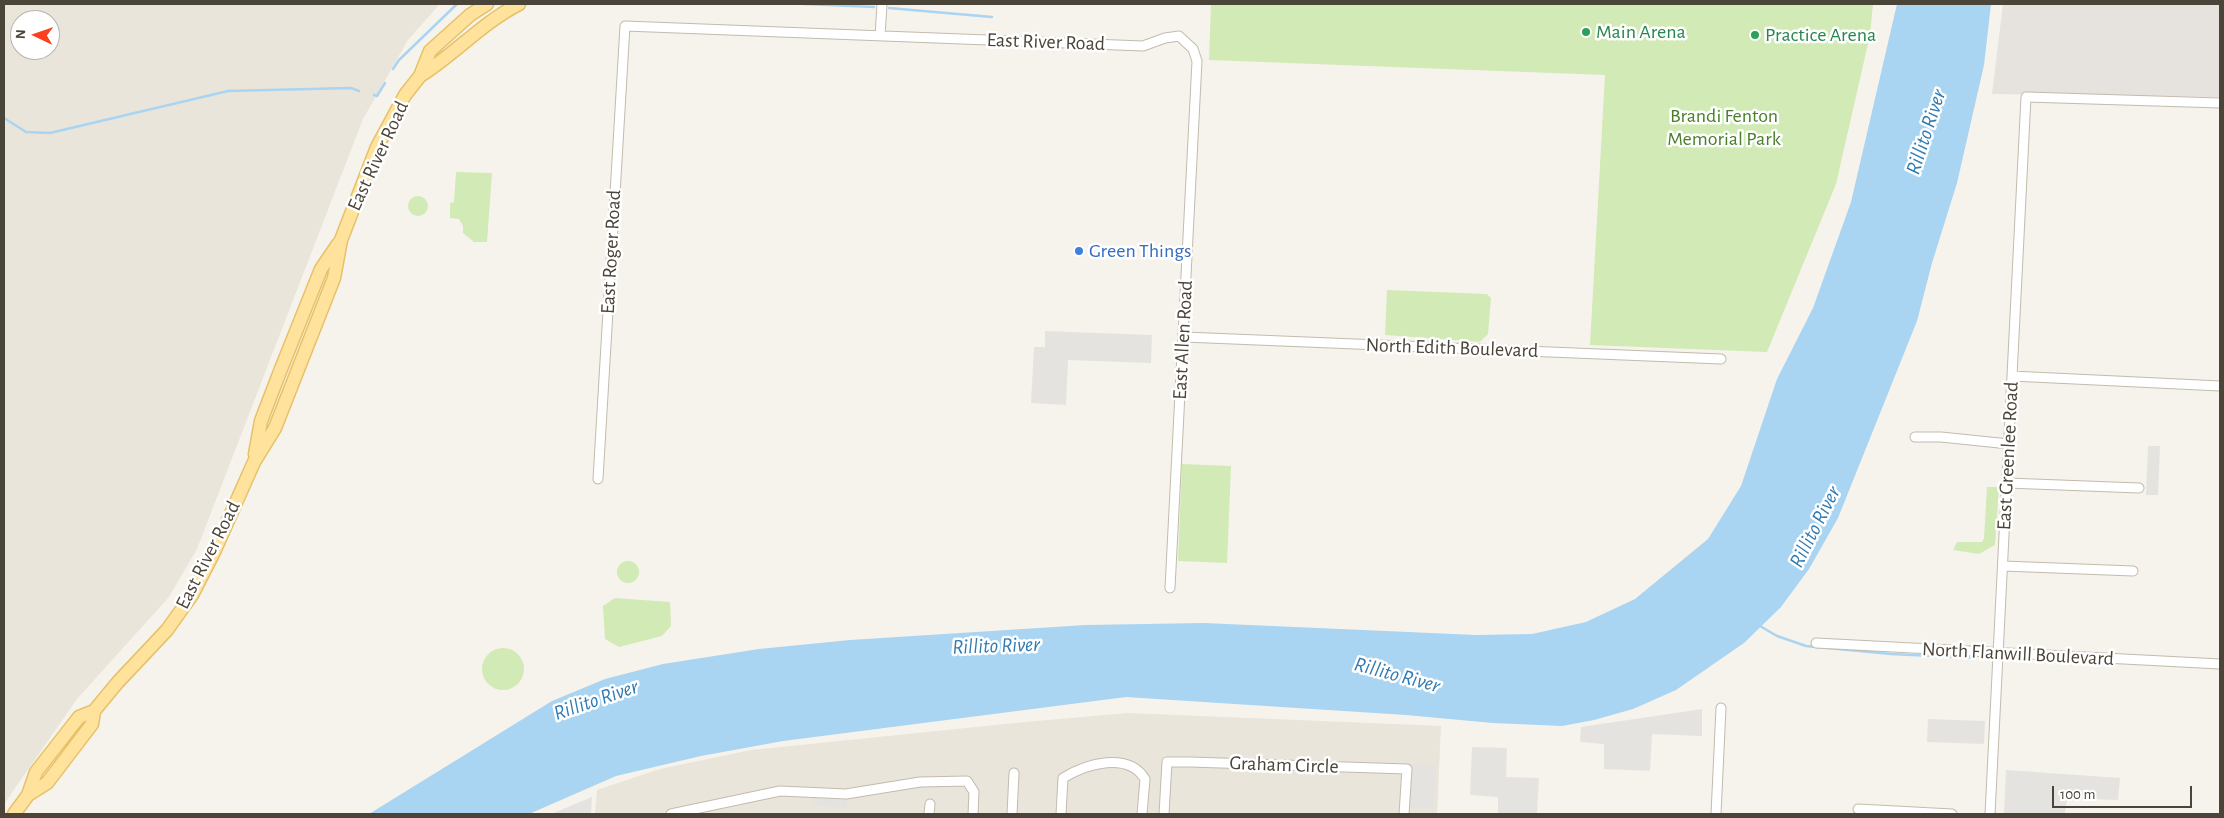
<!DOCTYPE html>
<style>
body{margin:0}
#map{position:relative;width:2224px;height:818px;overflow:hidden;background:#f6f3ec;font-family:"Alegreya Sans",sans-serif}
canvas{display:block}
.frame{position:absolute;inset:0;border:5px solid #4b4439;pointer-events:none}
.north{position:absolute;left:10px;top:10px;width:50px;height:50px;box-sizing:border-box;background:#fff;border:1px solid #b7b4b0;border-radius:50%;rotate:273deg;font-size:14px;font-weight:700;line-height:20px;text-align:center;color:#4b4439}
.north::after{content:'';display:block;margin:auto;width:18px;height:22px;background:#fc3f1d;clip-path:polygon(50% 0,100% 100%,50% 72%,0 100%)}
.scale{position:absolute;left:2052px;top:786px;width:140px;height:22px;box-sizing:border-box;border:2px solid #4b4439;border-top:0;padding-left:6px;font-size:15px;line-height:18px;white-space:nowrap;color:#4b4439;-webkit-text-stroke:4px #fff;paint-order:stroke}
</style>
<div id="map">
<canvas width="2224" height="818"></canvas>
<div class="frame"></div>
<div class="north">N</div>
<div class="scale">100 m</div>
</div>
<script>
const context = document.querySelector('canvas').getContext('2d');
context.lineJoin = 'round';
function fill(path, color) { context.fillStyle = color; context.fill(path, 'evenodd'); }
function strokePath(path, color, width, dash) { context.strokeStyle = color; context.lineWidth = width; context.lineCap = dash ? 'butt' : 'round'; context.setLineDash(dash || []); context.stroke(path); }
function label(font, color, halo, rows, align = 'center') {
  context.font = font + ' "Alegreya Sans",sans-serif'; context.lineWidth = 5; context.setLineDash([]); context.textBaseline = 'middle'; context.strokeStyle = halo; context.fillStyle = color; for (const [text, x, y, turn = 0] of rows) {
    context.save(); context.translate(x, y); context.rotate((+turn || 0) * Math.PI / 180); context.textAlign = isNaN(turn) ? turn : align; if (halo) context.strokeText(text, 0, 0); context.fillText(text, 0, 0); context.restore();
  }
}
fill(new Path2D(`
 M4,4H440L408,40L363,119L197,549L169,597L77,699L4,804ZM20,20H50V50H20Z
 M1128,713L1441,726L1437,814H595L597,790L660,769L751,750L1025,722Z`), '#eae5da');
fill(new Path2D(`
 M2003,4H2220V97L1992,94Z`), '#e6e2dd');
fill(new Path2D(`
 M1211,4H1873L1870,35L1836,184L1767,352L1590,345L1605,75L1209,60Z
 M456,172L492,173L487,242H474L463,233V226L459,219L450,218V203L454,202Z
 M408 206a10 10 0 1 1 20 0a10 10 0 1 1-20 0Z
 M1387,290L1487,294L1491,298L1488,334L1480,342L1385,335Z
 M1182,464L1231,466L1227,563L1178,561Z
 M1987,487H1999L1995,545L1979,554L1953,550L1957,542H1982L1984,538Z
 M617 572a11 11 0 1 1 22 0a11 11 0 1 1-22 0Z
 M615,598L670,602L671,626L662,636L619,647L605,639L603,606Z
 M482 669a21 21 0 1 1 42 0a21 21 0 1 1-42 0Z`), '#d2eab5');
fill(new Path2D(`
 M1045,331L1152,335L1151,363L1068,360L1066,405L1031,403L1034,347H1045Z
 M2148,446H2160L2158,495H2146Z
 M1702,709V736L1652,734L1650,771L1604,769V744L1580,742L1581,727Z
 M1928,719L1985,721L1984,744L1927,742Z
 M1472,747L1507,748L1506,777L1539,778L1537,813L1498,814V797L1470,795Z
 M1411,764L1436,765L1433,809L1409,808Z
 M2006,770L2120,778L2118,800L2067,798L2065,814H2004Z
 M592,797L591,814H550H551Z
 M813,798L847,800V808L813,806Z`), '#e5e3e0');
fill(new Path2D(`
 M1897,4H1991L1984,65L1957,183L1932,263L1917,321L1838,518L1809,569L1781,607L1744,643L1676,690L1633,709L1594,720L1562,726L1493,723L1406,715L1126,697L783,741L701,756L616,776L529,814H369L552,701L605,679L663,664L759,649L850,640L1086,625L1204,623L1476,635L1532,634L1586,622L1635,599L1708,539L1741,486L1777,379L1813,308L1851,202Z`), '#a9d4f2');
strokePath(new Path2D(`
 M804,4L874,7
 M889,8L992,17
 M393,69L399,60L457,4
 M374,95L377,96L385,83
 M4,118L26,132L50,133L228,91L351,88L359,91
 M1760,626L1777,636L1806,646L1891,654L1976,658`), '#a9d4f2', 2.5);
const minor = new Path2D(`
 M880,36L882,4
 M1184,337L1721,359
 M2012,376L2220,386
 M1915,437H1941L2009,444
 M598,479L625,26L1143,46L1165,38L1179,36L1193,49L1197,61L1170,588
 M2007,483L2139,488
 M2003,566L2133,571
 M1816,643L2220,664
 M1858,809L1952,814
 M671,814L780,791L846,794L920,782L967,781L974,792L973,814
 M929,814L930,804
 M1012,814L1014,773
 M1061,814L1063,778C1086,764 1128,751 1145,779L1142,814
 M1164,814L1167,762H1190L1407,769L1404,814
 M1716,814L1721,708
 M1990,814L2026,97L2220,103`);
const primary = new Path2D(`
 M420,76C455,54 482,23 519,4
 M255,454L261,421L279,374L321,269L338,244
 M28,795L47,783L92,724L94,711L118,682L167,630L192,595L214,552L254,462L275,428L334,278L341,240L377,147L405,95L420,76L430,51L470,15L487,4
 M14,814L28,795L36,772L79,717L94,711`);
strokePath(minor, '#c2bbae', 11);
strokePath(primary, '#e6c16a', 15);
strokePath(minor, '#fff', 9);
strokePath(primary, '#ffe39c', 12);
for (const [x, y, r, color] of [
 [1586,32,5,"#2e9e5b"],
 [1755,35,5,"#2e9e5b"],
 [1079,251,5,"#3f7fe0"]
]) { const dot = new Path2D(); dot.arc(x, y, r, 0, 2 * Math.PI); context.fillStyle = color; context.fill(dot); strokePath(dot, '#fff', 2); }
label('20px', '#27864d', '#fff', [
 ["Main Arena",1596,32],
 ["Practice Arena",1765,35]
], 'left');
label('20px', '#4b4439', '#fff', [
 ["East River Road",1046,42,2],
 ["East River Road",378,156,-65],
 ["East Roger Road",611,252,-87],
 ["East Allen Road",1183,340,-87],
 ["North Edith Boulevard",1452,348,2],
 ["East Greenlee Road",2008,456,-87],
 ["East River Road",208,555,-63],
 ["North Flanwill Boulevard",2018,654,3],
 ["Graham Circle",1284,765,2]
]);
label('20px', '#4a7f2a', '#fff', [
 ["Brandi Fenton",1724,116],
 ["Memorial Park",1724,139]
]);
label('20px', '#366cbe', '#fff', [
 ["Green Things",1089,251]
], 'left');
label('italic 21px', '#2e7ab2', '#fff', [
 ["Rillito River",1926,132,-72],
 ["Rillito River",1815,527,-63],
 ["Rillito River",996,646,-2],
 ["Rillito River",1397,675,15],
 ["Rillito River",596,700,-19]
]);
</script>
